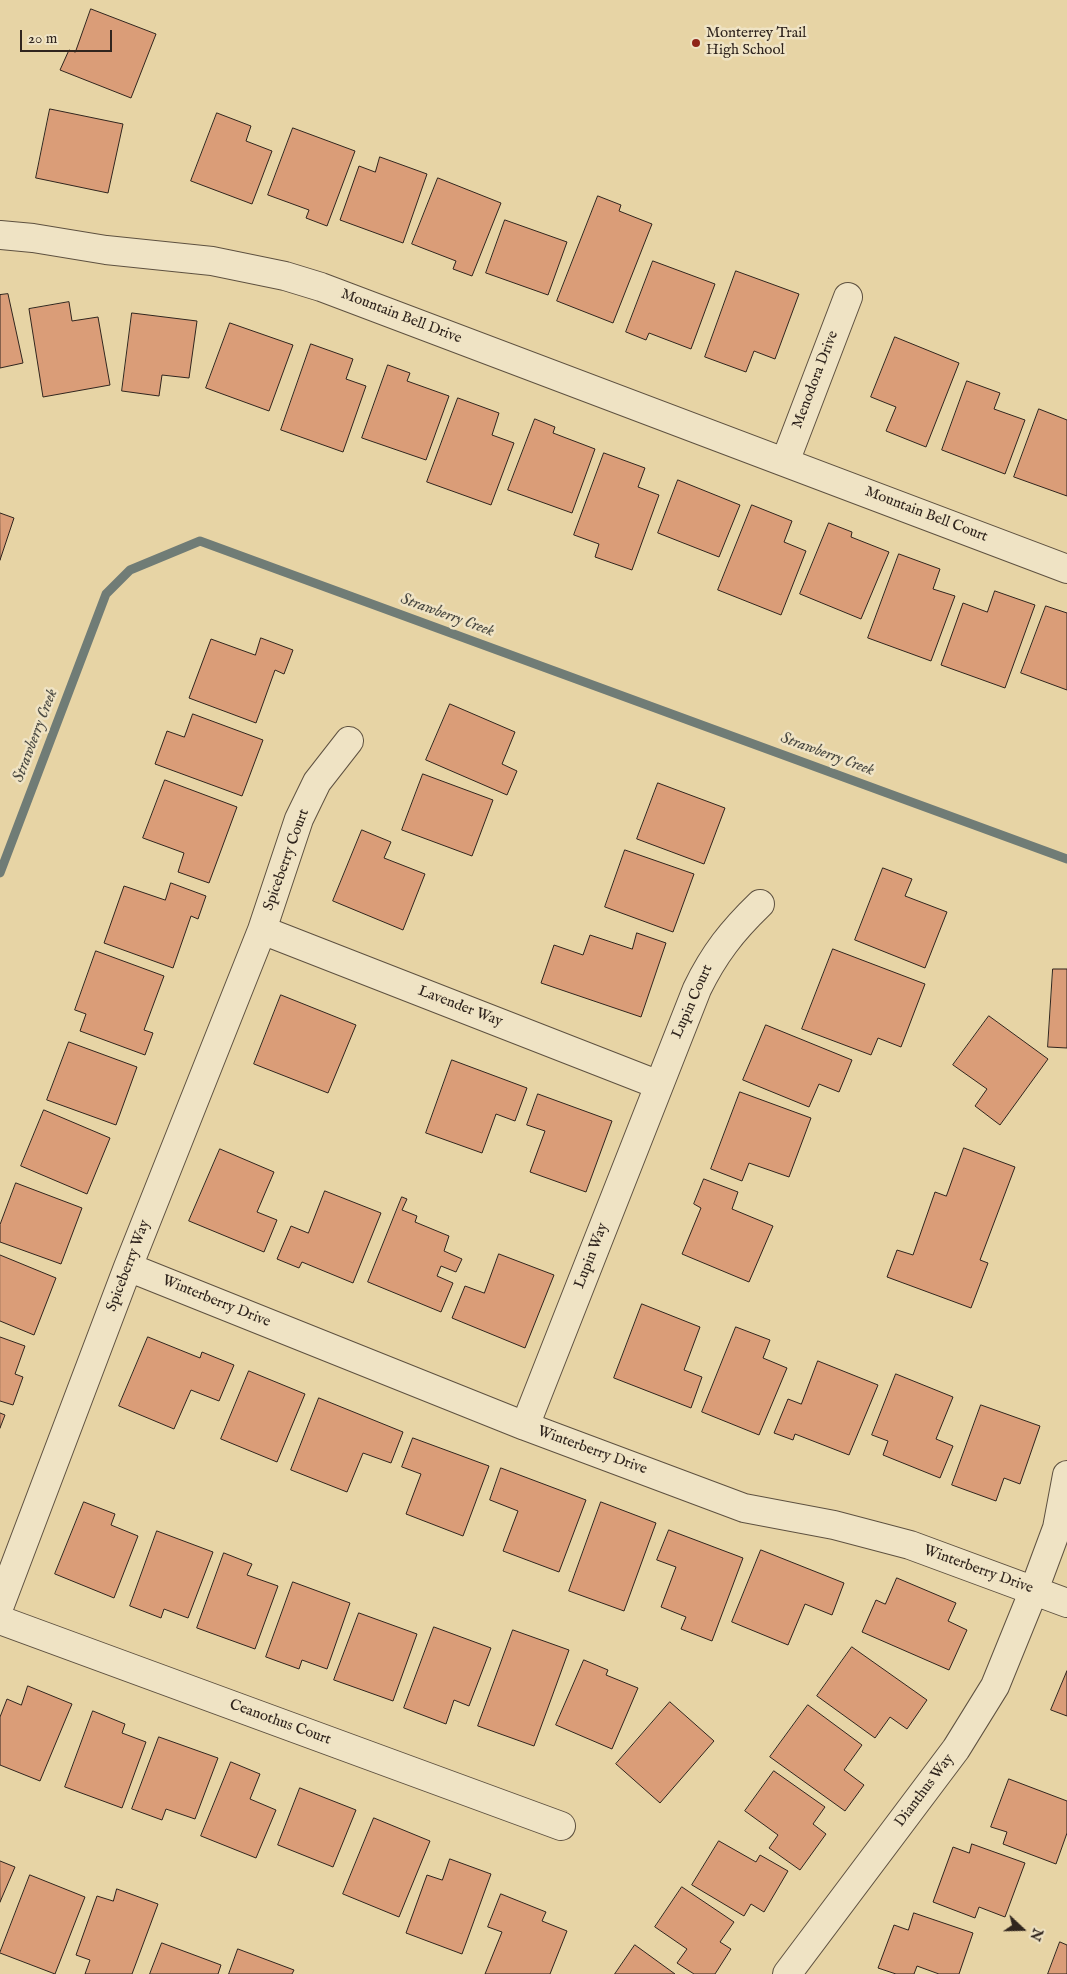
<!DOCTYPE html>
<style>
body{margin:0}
#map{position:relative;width:1067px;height:1974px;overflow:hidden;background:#e7d4a5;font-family:"IM FELL English",serif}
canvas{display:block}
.north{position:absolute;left:997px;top:1904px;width:50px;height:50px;-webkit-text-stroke:4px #efe3c4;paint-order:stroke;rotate:111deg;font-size:14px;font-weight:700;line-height:20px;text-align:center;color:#30251e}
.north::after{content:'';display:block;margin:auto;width:18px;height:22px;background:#30251e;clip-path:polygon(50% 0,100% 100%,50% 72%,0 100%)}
.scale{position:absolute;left:20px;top:30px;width:92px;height:22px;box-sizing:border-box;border:2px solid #30251e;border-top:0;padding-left:6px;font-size:15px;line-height:18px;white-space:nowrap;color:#30251e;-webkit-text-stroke:4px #efe3c4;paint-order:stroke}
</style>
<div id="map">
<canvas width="1067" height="1974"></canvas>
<div class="north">N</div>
<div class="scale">20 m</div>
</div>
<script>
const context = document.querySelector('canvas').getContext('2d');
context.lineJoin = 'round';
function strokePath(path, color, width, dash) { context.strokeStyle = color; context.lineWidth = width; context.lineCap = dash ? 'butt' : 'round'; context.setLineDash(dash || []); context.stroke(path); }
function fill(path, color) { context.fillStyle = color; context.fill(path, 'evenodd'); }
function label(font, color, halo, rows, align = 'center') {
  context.font = font + ' "IM FELL English",serif'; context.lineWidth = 5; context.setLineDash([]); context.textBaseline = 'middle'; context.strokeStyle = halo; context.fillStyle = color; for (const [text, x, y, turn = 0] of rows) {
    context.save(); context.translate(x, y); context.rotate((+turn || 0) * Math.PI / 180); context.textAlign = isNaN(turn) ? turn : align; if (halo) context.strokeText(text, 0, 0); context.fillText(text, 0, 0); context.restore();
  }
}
strokePath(new Path2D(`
 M0,873L106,594L130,570L200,541L1067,859`), '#707c76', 9);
const building = new Path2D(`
 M91,9L156,34L131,98L60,70L69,50L75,52Z
 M50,109L123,124L108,193L36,178Z
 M217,113L251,126L246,141L272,151L252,204L191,181Z
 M293,128L355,151L327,226L306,218L309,210L268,195Z
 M380,157L427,174L403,243L340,220L359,166L375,172Z
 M438,178L501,203L472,276L453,269L456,261L412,244Z
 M598,196L621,205L619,211L652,224L613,323L557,301Z
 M505,220L567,242L548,295L486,273Z
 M653,261L715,284L691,349L649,333L646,340L626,332Z
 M736,271L799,294L775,359L754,351L746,372L705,357Z
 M8,294L23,363L0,368V295Z
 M69,302L72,321L98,317L110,385L43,397L29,309Z
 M132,313L197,321L189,378L162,375L159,396L122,391Z
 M230,323L293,345L269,411L206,388Z
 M895,337L959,363L926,447L886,431L896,407L871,397Z
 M311,344L353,359L346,379L366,386L343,452L281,430Z
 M388,365L410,373L407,381L449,396L426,460L362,438Z
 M967,381L1000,393L994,409L1025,420L1005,474L942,450Z
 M458,398L499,413L492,435L514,443L491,505L427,482Z
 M1039,409L1067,420V496L1014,477Z
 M535,419L555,427L553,433L595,449L572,513L508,490Z
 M604,453L645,468L638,487L659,495L632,570L595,557L599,544L574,535Z
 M678,480L740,505L719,557L658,533Z
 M752,505L792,521L784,542L806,551L781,615L718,590Z
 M0,513L14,518L0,560Z
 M829,523L852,532L851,537L889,552L861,619L800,594Z
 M899,554L940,569L933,589L955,596L931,661L868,638Z
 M995,591L1035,605L1005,688L941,665L963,603L987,612Z
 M1046,606L1067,613V690L1021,673Z
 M261,638L293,650L284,674L275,670L256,723L189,698L211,639L255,655Z
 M450,704L515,732L502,764L517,771L507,795L426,760Z
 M193,714L263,740L242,796L155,764L167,731L184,737Z
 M423,774L493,800L472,856L402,830Z
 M165,780L237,807L209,883L178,872L184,853L143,838Z
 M658,783L725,808L704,864L637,839Z
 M362,830L391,842L384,858L425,874L403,930L333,901Z
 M625,850L694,874L673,932L605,907Z
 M883,868L912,879L905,896L947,912L925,968L855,940Z
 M171,883L206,896L198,919L191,916L173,968L104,943L124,886L165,900Z
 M637,933L666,943L641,1017L541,983L554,945L583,955L590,935L632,949Z
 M833,949L925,984L901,1047L878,1038L871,1055L802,1029Z
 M96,951L164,976L144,1030L153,1033L145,1055L80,1031L86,1014L75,1010Z
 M1053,969H1067V1048L1048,1047Z
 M281,995L356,1025L328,1093L254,1064Z
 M989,1016L1048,1059L1000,1125L975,1106L987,1089L953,1065Z
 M766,1025L852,1060L839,1092L819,1084L809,1107L743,1080Z
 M69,1042L137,1067L116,1125L47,1100Z
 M452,1060L527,1088L515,1121L496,1114L482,1153L426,1133Z
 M740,1092L811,1118L789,1177L749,1163L742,1181L711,1169Z
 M538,1094L612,1121L586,1192L530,1172L545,1131L527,1125Z
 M44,1110L110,1138L87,1194L21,1166Z
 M964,1148L1015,1167L980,1260L988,1263L971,1308L887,1277L897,1250L913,1255L935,1192L946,1196Z
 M220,1149L274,1172L257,1212L277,1220L264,1252L189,1221Z
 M704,1179L738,1192L732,1209L773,1226L749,1282L682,1254L701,1208L694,1204Z
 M16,1183L82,1208L61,1264L0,1242V1225Z
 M325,1191L381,1213L353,1283L302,1262L299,1268L277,1259L291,1226L308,1233Z
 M402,1197L407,1199L402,1210L417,1216L415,1222L449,1236L444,1251L462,1259L456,1272L441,1266L437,1276L453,1283L441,1312L368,1282Z
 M499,1254L554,1275L525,1348L452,1318L465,1286L484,1293Z
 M0,1255L56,1278L34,1335L0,1321Z
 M642,1304L700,1327L684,1370L702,1377L691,1408L614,1378Z
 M736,1327L770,1340L763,1358L787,1368L759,1435L702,1412Z
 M0,1337L25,1346L15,1374L23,1377L13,1405L0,1401Z
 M148,1337L200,1358L202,1352L234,1365L219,1401L191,1390L174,1429L119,1406Z
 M818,1361L878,1385L849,1455L795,1434L793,1440L774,1433L788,1399L801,1404Z
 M249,1371L305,1394L277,1462L221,1439Z
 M896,1374L953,1397L936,1439L953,1446L940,1478L883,1455L888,1441L872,1435Z
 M319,1398L403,1432L391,1463L363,1453L347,1492L291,1470Z
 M981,1405L1040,1426L1020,1484L1004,1478L996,1501L952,1485Z
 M0,1413L5,1415L0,1428Z
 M413,1438L489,1466L463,1536L406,1514L421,1474L402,1467Z
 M501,1468L586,1500L559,1572L503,1551L518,1511L490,1500Z
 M84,1502L115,1514L111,1525L138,1536L114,1598L55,1574Z
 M601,1502L656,1523L624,1611L569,1591Z
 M669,1530L743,1558L712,1641L681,1629L686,1617L661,1607L676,1567L657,1560Z
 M157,1531L213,1552L188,1618L164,1609L161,1618L130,1606Z
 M761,1550L844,1583L832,1615L805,1604L788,1645L732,1622Z
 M224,1553L252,1564L247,1575L278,1586L255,1649L197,1628Z
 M897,1578L956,1603L948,1621L967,1630L949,1670L862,1632L876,1600L885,1604Z
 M293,1582L350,1603L327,1669L302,1660L299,1669L266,1657Z
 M359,1613L417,1634L393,1701L334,1680Z
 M434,1627L491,1648L469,1706L454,1700L446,1724L404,1708Z
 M513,1630L569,1650L534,1746L478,1726Z
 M852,1647L927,1700L907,1729L890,1717L875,1738L817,1696Z
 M584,1660L608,1670L606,1675L638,1688L612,1749L556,1725Z
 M1067,1671V1716L1051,1710Z
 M28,1686L72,1704L40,1781L0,1765V1717L7,1699L21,1705Z
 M670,1702L714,1741L660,1803L616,1764Z
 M808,1705L862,1745L844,1770L864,1785L845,1811L770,1757Z
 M93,1711L125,1724L122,1733L146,1742L122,1808L65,1787Z
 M159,1737L218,1758L195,1819L166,1809L162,1820L132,1809Z
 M231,1762L260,1774L250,1799L276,1810L256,1858L201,1836Z
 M774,1771L825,1807L813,1824L826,1834L800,1870L769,1848L778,1835L745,1811Z
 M1009,1779L1067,1801V1833L1056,1864L1003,1844L1007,1832L991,1827Z
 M300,1788L356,1810L333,1867L278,1845Z
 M374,1818L430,1841L399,1917L343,1894Z
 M719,1841L756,1862L760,1855L788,1871L764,1912L751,1904L744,1916L692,1885Z
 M972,1844L1025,1863L1005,1917L979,1907L975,1918L933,1902L953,1847L969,1853Z
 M450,1859L491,1874L462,1954L406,1933L427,1875L442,1880Z
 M0,1861L15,1867L0,1902Z
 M30,1875L85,1897L55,1974L0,1953Z
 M682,1887L734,1922L720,1942L731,1949L715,1974H694L677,1963L687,1949L655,1927Z
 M117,1889L158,1904L132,1974H85L90,1960L76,1955L97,1896L113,1901Z
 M501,1894L546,1912L542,1921L567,1931L550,1974H485L502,1932L488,1927Z
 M914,1913L973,1933L959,1974H939L917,1966L914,1974H896L878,1968L894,1925L908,1930Z
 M1060,1942L1067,1945V1974H1048Z
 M162,1943L221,1965L218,1974H150Z
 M635,1945L675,1974H615Z
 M238,1949L294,1970L292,1974H229Z`);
fill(building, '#da9d78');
strokePath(building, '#30251e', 1);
const minor = new Path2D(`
 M0,235L33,238L106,250L212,261L285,276L321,287L1067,569
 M785,462L848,297
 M262,930L659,1085
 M128,1267L525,1426L744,1508L834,1525L910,1545L1067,1603
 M525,1426L697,989C714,954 732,931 760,904
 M0,1605L128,1267L262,930L299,819L317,782L349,741
 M0,1620L561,1826
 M787,1974L956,1749L995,1686L1034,1590L1057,1528L1067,1475`);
strokePath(minor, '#5e5140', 30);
strokePath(minor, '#efe3c4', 28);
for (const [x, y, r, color] of [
 [696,43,5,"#8f2418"]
]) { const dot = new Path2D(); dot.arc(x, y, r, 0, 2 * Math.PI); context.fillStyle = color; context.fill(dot); strokePath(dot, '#efe3c4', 2); }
label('15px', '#30251e', '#efe3c4', [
 ["Monterrey Trail",706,34],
 ["High School",706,51]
], 'left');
label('15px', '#30251e', '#efe3c4', [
 ["Mountain Bell Drive",401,317,21],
 ["Menodora Drive",816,380,-69],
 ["Mountain Bell Court",926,515,21],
 ["Spiceberry Court",287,860,-70],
 ["Lupin Court",693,1002,-66],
 ["Lavender Way",460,1007,21],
 ["Lupin Way",592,1256,-69],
 ["Spiceberry Way",129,1266,-69],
 ["Winterberry Drive",216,1302,22],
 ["Winterberry Drive",592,1451,20],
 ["Winterberry Drive",978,1570,20],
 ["Ceanothus Court",280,1723,20],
 ["Dianthus Way",925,1791,-53]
]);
label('italic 16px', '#4a4942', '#efe3c4', [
 ["Strawberry Creek",447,616,20],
 ["Strawberry Creek",36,736,-69],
 ["Strawberry Creek",827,755,20]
]);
</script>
